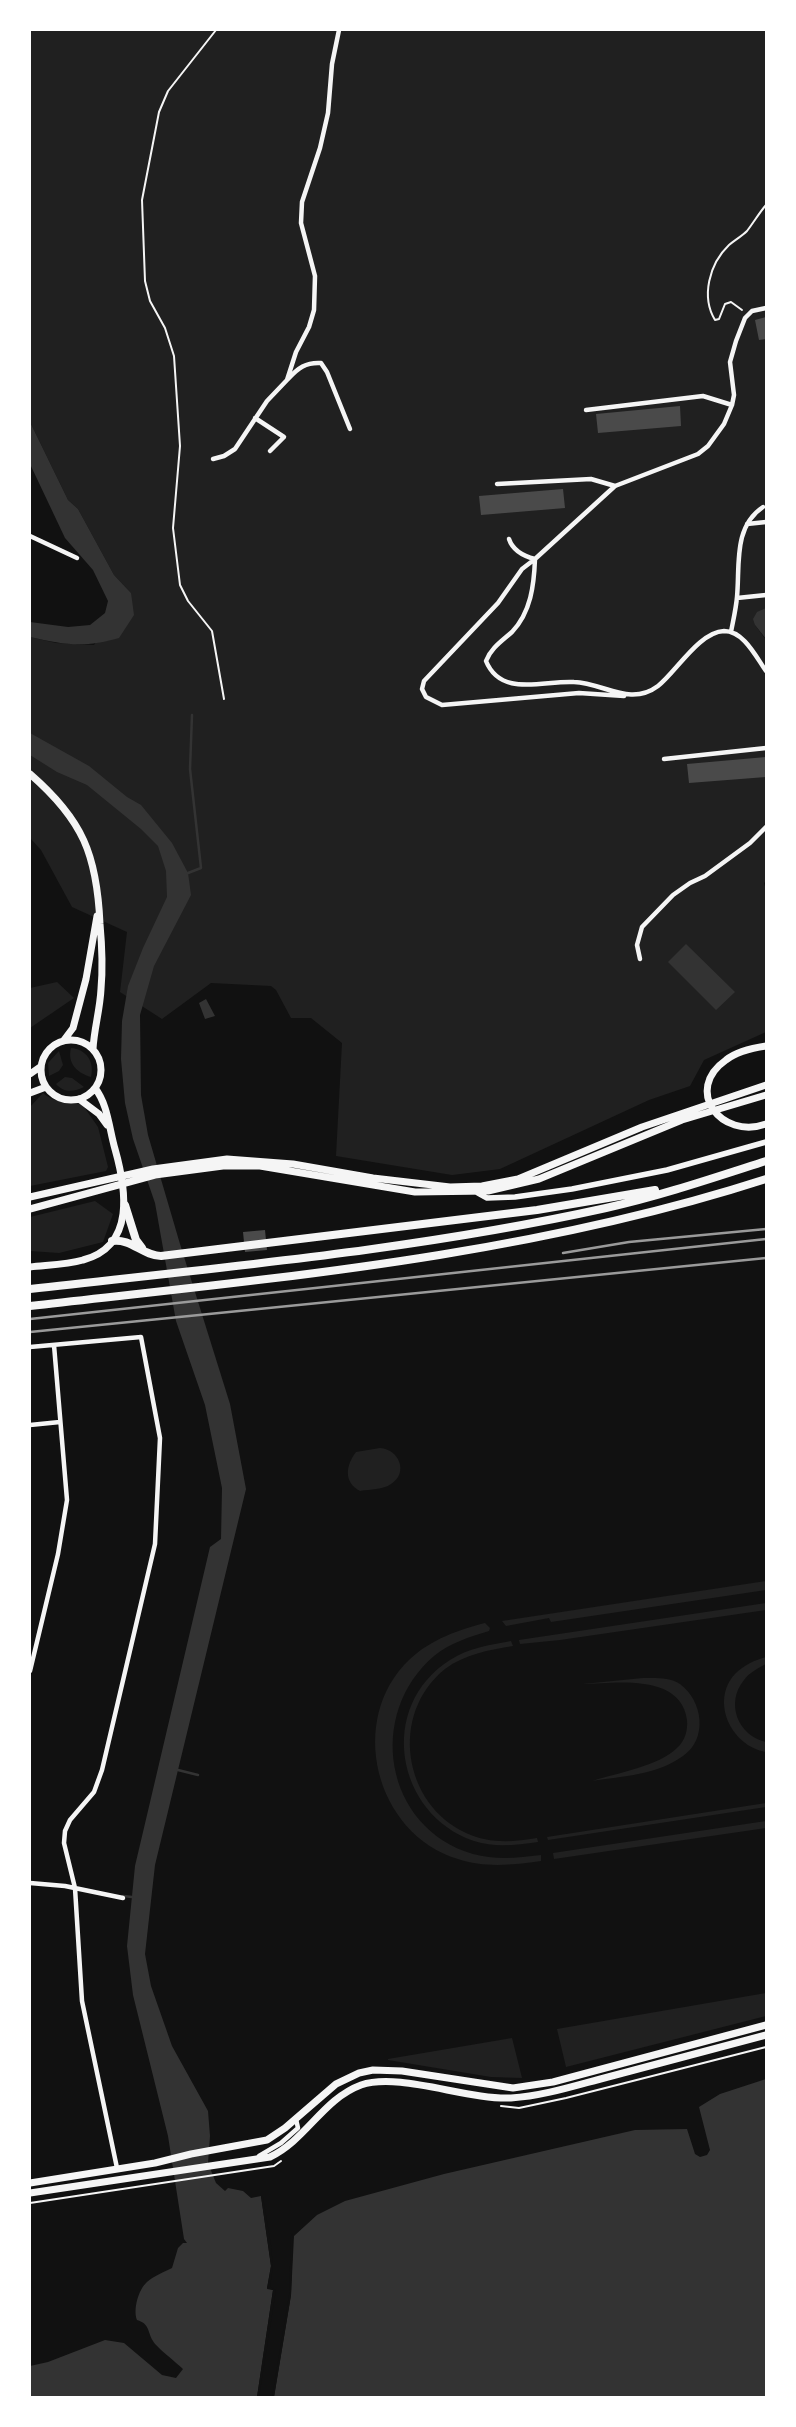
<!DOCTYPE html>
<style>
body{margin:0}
#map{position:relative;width:796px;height:2427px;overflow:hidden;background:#111;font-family:"Varela Round",sans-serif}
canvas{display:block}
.frame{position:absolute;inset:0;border:31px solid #fff;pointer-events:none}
</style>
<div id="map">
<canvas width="796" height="2427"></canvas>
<div class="frame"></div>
</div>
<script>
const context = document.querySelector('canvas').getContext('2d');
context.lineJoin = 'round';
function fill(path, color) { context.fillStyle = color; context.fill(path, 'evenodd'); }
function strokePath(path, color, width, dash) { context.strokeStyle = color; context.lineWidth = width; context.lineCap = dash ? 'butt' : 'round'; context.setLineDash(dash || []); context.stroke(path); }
fill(new Path2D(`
 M30,30H766V608L755,625L766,640V881L764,883L766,890V1032L704,1060L690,1086L649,1100L500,1169L452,1175L336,1156L342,1043L311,1018H291L276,990L271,986L211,983L162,1019L120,992L127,932L72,907L41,850L30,838V637L56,643L94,645L131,593L114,575L78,509L68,500L30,422Z
 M57,982L74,998L30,1028V988Z
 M71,1048C86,1049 95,1062 91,1077C77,1073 67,1063 71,1048Z
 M59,1051L63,1065L59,1071L49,1076L48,1063Z
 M65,1077L72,1078L84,1087C74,1092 64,1093 56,1084Z
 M43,1093C56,1104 67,1101 82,1104L98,1127L108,1167L106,1171L30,1186V1107Z
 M95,1201L113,1214L103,1242L59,1253L30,1251V1217Z
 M380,1448C399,1449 409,1473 391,1484C383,1490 370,1489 360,1491C343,1482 346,1465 356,1452Z
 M766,1581V1590L551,1622L549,1618L506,1626L502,1621Z
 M766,1603V1610L560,1640L520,1644L519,1640Z
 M485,1623L490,1628L489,1631C470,1637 449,1643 434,1656C366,1714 384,1828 473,1854C495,1860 518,1858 541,1855V1861C514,1865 484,1868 458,1859C375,1834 346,1719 410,1659C432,1639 458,1630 485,1623Z
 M511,1641L513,1646C489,1650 465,1654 445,1669C389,1714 403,1804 466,1833C489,1844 513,1842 537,1838L538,1842C516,1845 496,1848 474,1841C395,1814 377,1706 450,1660C468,1648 490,1645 511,1641Z
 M766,1657V1664C758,1668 749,1673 744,1680C725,1703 738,1736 766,1742V1752C731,1746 710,1701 735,1674C744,1665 755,1660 766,1657Z
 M643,1678C655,1678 670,1677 680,1684C703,1701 708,1739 683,1756C657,1775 623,1776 592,1781C617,1773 659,1766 677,1748C685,1741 688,1730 687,1720C681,1673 616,1683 583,1684Z
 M766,1803V1807L548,1840L547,1837Z
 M766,1821V1828L554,1859L553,1853Z
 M766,1993V2016L566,2067L557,2029Z
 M512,2038L522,2078L491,2077L388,2060V2059Z`), '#202020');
fill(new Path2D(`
 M30,422L68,500L78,509L114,575L131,593L134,615L119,638C85,648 65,645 30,637V622L68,627L90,625L105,613L108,601L93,570L65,538L30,464Z
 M766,608V639L755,625L753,619L757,612Z
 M30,733L89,766L127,797L141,805L172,843L188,873L191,895L154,966L140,1015L141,1095L148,1135L180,1244L230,1404L246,1489L155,1865L145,1954L151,1986L172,2046L208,2111L210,2136L208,2163L216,2183L225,2191L228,2188L243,2191L251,2198L261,2196L271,2266L267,2288L273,2290L257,2397H30V2366L48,2362L105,2340L124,2343L162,2375L176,2378L183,2369C177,2363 156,2347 153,2341C147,2331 150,2324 137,2320C133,2310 138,2290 147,2282C154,2276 164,2272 172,2268L178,2248L183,2243H187L184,2239L168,2136L133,1995L127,1946L135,1866L210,1547L221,1539L222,1488L205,1405L176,1321L155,1203L133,1139L125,1103L121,1059L122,1021L128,986L143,948L167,897L166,871L158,846L141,829L87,785L57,772L30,755Z
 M686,944L735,992L716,1010L668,962Z
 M206,999L215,1016L205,1019L199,1003Z
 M766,2079V2397H274L291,2295L294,2236L317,2215L345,2201L444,2174L635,2130L687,2129L695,2154L700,2157L707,2155L710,2150L699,2107L720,2094Z`), '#333');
fill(new Path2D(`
 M261,2196L263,2197L271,2245L273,2266L270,2287L276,2290L259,2397H257L273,2290L267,2289L271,2266Z
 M293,2233L291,2295L274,2397H272L289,2295L291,2236Z`), '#111');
strokePath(new Path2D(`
 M188,873L201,868L190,769L192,715
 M178,1770L198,1775
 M123,1896L132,1897`), '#333', 2.5);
fill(new Path2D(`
 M766,317V339L759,340L755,320Z
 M680,406L681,426L598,433L596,414Z
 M563,489L565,508L481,515L479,496Z
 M766,757V777L689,783L687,764Z
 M265,1230L267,1250L245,1252L243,1232Z`), '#4a4a4a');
strokePath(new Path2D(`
 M216,30L168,91L159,112L142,200L145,281L150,301L165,328L174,356L180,446L173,528L180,585L188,601L212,631L224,699
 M742,310L731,302L725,304L719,319L715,320C701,297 709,264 729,245C735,240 742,236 747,231C754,222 759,213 766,205
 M501,2106L519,2108L566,2098L766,2047
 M30,2203L274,2166L281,2161`), '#f5f5f5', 2);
strokePath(new Path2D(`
 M766,308L752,311L745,318L736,341L730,362L734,395L732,405L724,424L708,446L698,454L615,486L535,559C534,585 531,612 512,632C502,641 491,648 486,661C501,698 544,680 574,682C604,683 630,707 658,686C676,672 699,632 724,631C744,631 756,657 766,671
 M288,379C298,368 306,362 321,363L327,372L350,429
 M586,410L703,396L732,405
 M255,418L284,437L270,451
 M213,459L224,456L235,449L267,401L287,380L296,352L309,327L314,310L315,276L301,223L302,202L320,148L328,113L332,64L339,30
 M497,484L591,479L615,486
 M747,524L766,522
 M30,536L77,558
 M509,539C513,551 523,556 535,559
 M535,559L522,569L498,603L424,681L422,689L426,697L442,705L579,693L624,696
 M737,598L766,595
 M731,632C733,621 736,609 737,597C740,565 733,527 763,507
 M664,759L766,748
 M640,959L637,945L642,927L673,895L690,883L705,876L750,843L766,827
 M30,1347L141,1337L160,1438L155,1544L102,1770L94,1792L70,1820L65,1831L64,1843L75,1888L82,2001L117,2168
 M30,1425L60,1422
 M30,1671L58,1554L67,1500L54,1345
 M30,1883L65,1886L123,1898
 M259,2156L281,2143L298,2128L296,2119`), '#f5f5f5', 4.5);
strokePath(new Path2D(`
 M478,1193L487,1198L515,1197L572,1189L667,1170L766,1142`), '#f5f5f5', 5.5);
strokePath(new Path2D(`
 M30,774C83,820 97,855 100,924C102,946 103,967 101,989C100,1010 94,1029 93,1049
 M41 1070a30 30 0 1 1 60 0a30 30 0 1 1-60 0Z
 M64,1040L73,1028L86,979L97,916
 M766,1046C752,1048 737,1051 726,1060C683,1090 721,1140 766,1124
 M30,1074L40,1067
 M30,1093L46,1087
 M79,1099L99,1114L107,1125
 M30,1197L153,1169L227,1159L293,1164L373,1178L450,1187L482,1186L518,1179L642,1127L766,1085
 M30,1209L155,1175L223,1166H260L415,1192L488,1191L539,1179L682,1120L766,1095
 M30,1267C47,1265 66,1265 83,1260C136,1246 126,1188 115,1149C109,1128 108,1105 95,1088
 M30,2183L155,2163L191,2154L267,2140L285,2128L336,2084L359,2073L373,2070L402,2071L513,2088L553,2082L766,2025
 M30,2193L270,2157C306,2140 323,2099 361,2085C399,2072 467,2100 511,2098C544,2096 577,2085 608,2077C661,2063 713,2049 766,2035`), '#f5f5f5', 7);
strokePath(new Path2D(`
 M125,1205L136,1240L142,1248
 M112,1241C131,1238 143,1256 161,1256L537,1210L655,1190
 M30,1289C222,1267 417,1250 606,1208C660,1196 713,1178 766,1161
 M30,1306C277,1278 528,1256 766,1179`), '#f5f5f5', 8);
strokePath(new Path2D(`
 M563,1253L629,1242L766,1229
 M30,1319L766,1239
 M30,1332L766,1258`), '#9a9a9a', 2.5);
</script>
